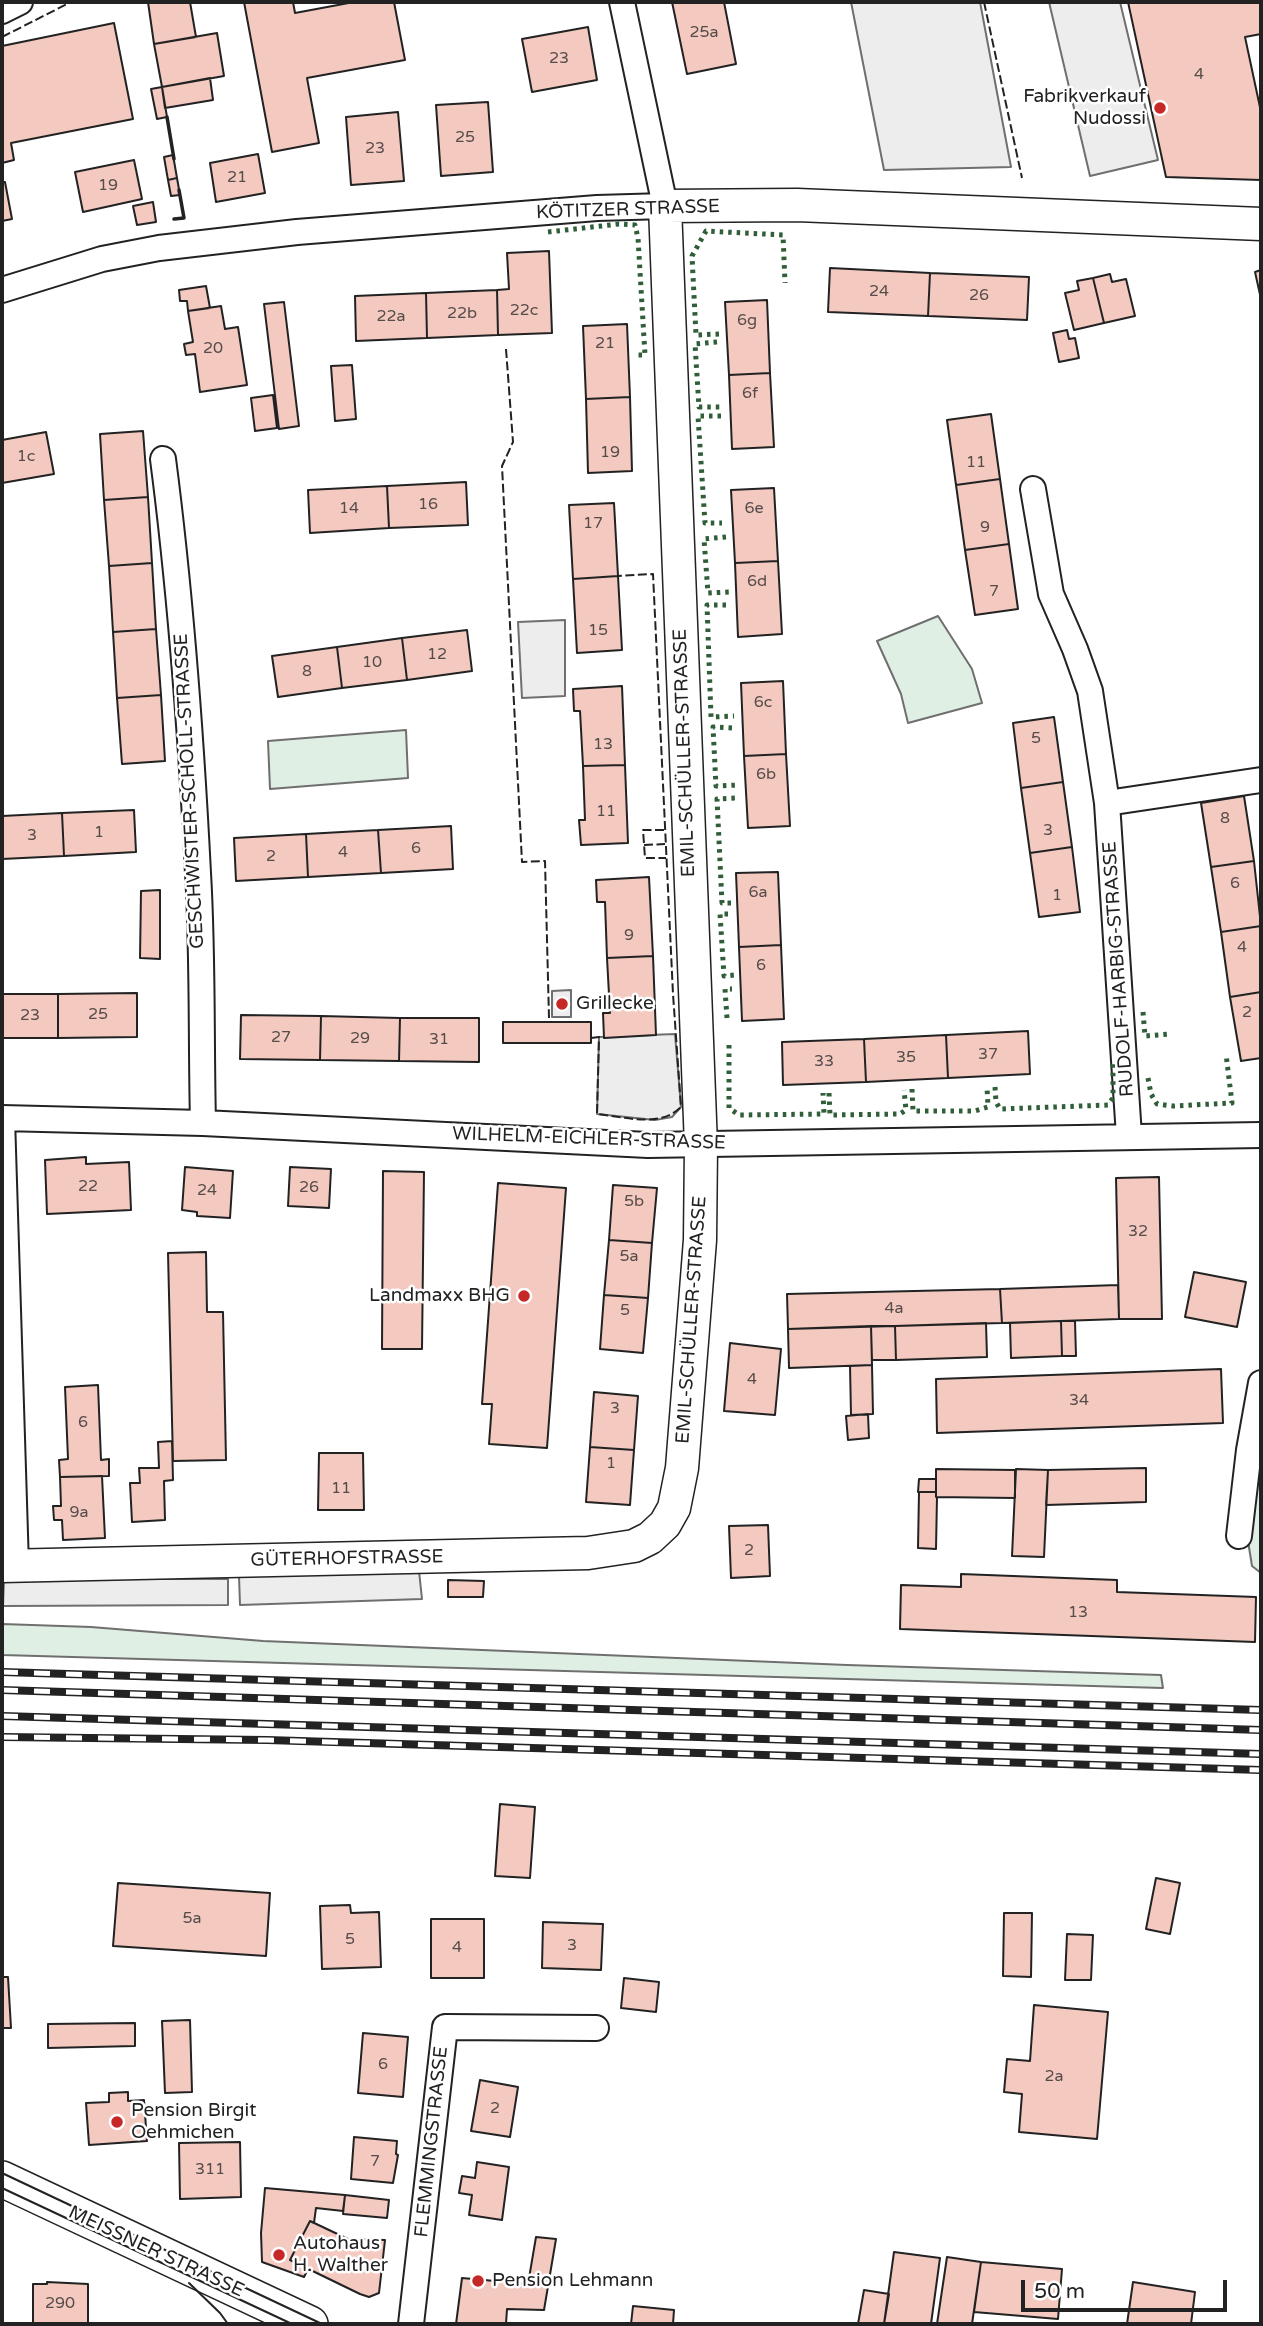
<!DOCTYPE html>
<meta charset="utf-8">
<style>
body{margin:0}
#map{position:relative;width:1263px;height:2326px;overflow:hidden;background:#fff;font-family:"Varela Round",sans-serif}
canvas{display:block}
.frame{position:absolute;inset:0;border:4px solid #222;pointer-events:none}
.scale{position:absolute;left:1021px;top:2280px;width:206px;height:32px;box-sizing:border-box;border:4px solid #222;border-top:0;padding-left:9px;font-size:21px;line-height:24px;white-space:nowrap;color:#222;-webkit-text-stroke:5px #fff;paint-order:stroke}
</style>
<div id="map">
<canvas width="1263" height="2326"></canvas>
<div class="frame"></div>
<div class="scale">50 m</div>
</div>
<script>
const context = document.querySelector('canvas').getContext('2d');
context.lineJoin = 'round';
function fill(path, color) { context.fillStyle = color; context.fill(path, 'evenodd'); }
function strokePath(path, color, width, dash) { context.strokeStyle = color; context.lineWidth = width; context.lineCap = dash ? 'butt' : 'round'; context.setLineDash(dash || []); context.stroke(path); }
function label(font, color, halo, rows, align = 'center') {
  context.font = font + ' "Varela Round",sans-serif'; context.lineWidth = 5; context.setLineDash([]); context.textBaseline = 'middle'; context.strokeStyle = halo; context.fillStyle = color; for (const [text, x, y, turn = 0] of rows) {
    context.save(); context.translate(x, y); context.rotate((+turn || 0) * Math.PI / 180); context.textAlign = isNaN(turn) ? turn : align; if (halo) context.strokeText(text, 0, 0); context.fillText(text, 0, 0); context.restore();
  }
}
const green = new Path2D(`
 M938,616L972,669L982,703L908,723L901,694L877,641Z
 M406,730L408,778L270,789L268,741Z
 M1258,1469H1261V1573L1252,1566L1248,1541Z
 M2,1624L91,1627L263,1641L847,1665L1161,1675L1163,1688L2,1655Z`);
fill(green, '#e0efe3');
strokePath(green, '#6f6f6f', 2);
const parking = new Path2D(`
 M851,2H980L1011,167L884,170Z
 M1049,2H1120L1158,160L1090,176Z
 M565,620V696L522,698L518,622Z
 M571,990V1017H552V991Z
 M675,1034L681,1107L672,1117L655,1120L597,1114L599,1037Z
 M419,1571L422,1599L240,1605L239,1576Z
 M4,1579H228V1605L3,1606Z`);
fill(parking, '#ededed');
strokePath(parking, '#6f6f6f', 2);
const building = new Path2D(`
 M148,2H190L196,37L154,44Z
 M244,2H293L295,13L354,2H394L405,60L307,78L319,143L272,152Z
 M672,2H724L736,64L687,74Z
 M1128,2H1261V34L1245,37L1261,112V180L1166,177Z
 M114,23L133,119L11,143L14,160L2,163V46Z
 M588,27L597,80L532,92L522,39Z
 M217,33L224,76L162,87L154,44Z
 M210,78L213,100L165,108L162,87Z
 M162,87L167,117L157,119L151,89Z
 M488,102L493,172L441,176L436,105Z
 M398,112L404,181L351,185L346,117Z
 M258,154L265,193L216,202L210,163Z
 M173,155L177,178L168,180L164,157Z
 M134,160L142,199L83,212L75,172Z
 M177,178L180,195L171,196L168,180Z
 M2,182H5L12,219L2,221Z
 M153,202L156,222L137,225L133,206Z
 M549,251L552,333L498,335L497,290L509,289L507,253Z
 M830,268L930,273L928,316L828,312Z
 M1261,270V299L1255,272Z
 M930,273L1029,277L1027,320L928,316Z
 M1110,274L1112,282L1126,279L1135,316L1104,323L1093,278Z
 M1093,278L1104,323L1074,330L1065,293L1079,290L1077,281Z
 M206,286L210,308L188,311L187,301H180L179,290Z
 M497,290L498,335L427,338L426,293Z
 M426,293L427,338L356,341L355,296Z
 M767,300L770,373L729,375L725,302Z
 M284,302L299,426L279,429L264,304Z
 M221,306L225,329L238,327L247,385L200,392L195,354L186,355L184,344L193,342L188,311Z
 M627,324L630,397L586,399L583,326Z
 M1067,330L1069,339L1075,338L1079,358L1059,362L1053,333Z
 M352,365L356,419L335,421L331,366Z
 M770,373L774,447L732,449L729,375Z
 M273,395L277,428L255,431L251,398Z
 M630,397L632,471L588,473L586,399Z
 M991,414L1000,479L956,485L947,420Z
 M143,431L148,497L104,500L100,434Z
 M46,432L54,474L2,483V440Z
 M1000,479L1009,544L965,550L956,485Z
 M466,482L468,525L389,528L387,486Z
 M387,486L389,528L310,533L308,490Z
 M774,488L778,561L735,563L731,490Z
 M148,497L152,563L109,566L104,500Z
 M614,503L618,576L573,579L569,505Z
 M1009,544L1018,609L975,615L965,550Z
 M778,561L782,634L738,637L735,563Z
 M152,563L156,629L113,632L109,566Z
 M618,576L622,650L577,653L573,579Z
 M156,629L161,695L117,698L113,632Z
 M467,630L472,671L407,680L402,638Z
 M402,638L407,680L342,688L337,647Z
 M337,647L342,688L278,697L272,656Z
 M783,681L786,754L744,756L741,683Z
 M622,686L625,765L583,766L580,711H574L573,689Z
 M161,695L165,761L122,764L117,698Z
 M1054,717L1063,782L1021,788L1013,723Z
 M786,754L790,826L748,828L744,756Z
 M625,765L628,843L581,845L579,820H585L583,766Z
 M1063,782L1072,847L1030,853L1021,788Z
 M1244,796L1254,861L1211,867L1201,803Z
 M134,810L136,852L64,856L62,813Z
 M62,813L64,856L2,859V816Z
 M451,826L453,869L381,873L378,830Z
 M378,830L381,873L308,877L306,834Z
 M306,834L308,877L236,881L234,838Z
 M1072,847L1080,912L1039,917L1030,853Z
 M1254,861L1261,926L1221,932L1211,867Z
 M778,872L781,945L739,947L736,873Z
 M649,877L653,956L607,958L605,902H597L596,880Z
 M160,890V959L140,958L141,891Z
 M1261,926V992L1230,997L1221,932Z
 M781,945L784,1019L742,1021L739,947Z
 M653,956L656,1035L604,1038L603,1013H610L607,958Z
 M1261,992V1058L1241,1061L1230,997Z
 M137,993V1037L58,1038V994Z
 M2,994H58V1038H2Z
 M241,1015L321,1016L320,1060L240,1059Z
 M321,1016L400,1018L399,1061L320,1060Z
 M400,1018H479V1062L399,1061Z
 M503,1022H591V1043H503Z
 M1028,1031L1030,1074L948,1078L946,1035Z
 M946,1035L948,1078L866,1082L864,1039Z
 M864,1039L866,1082L783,1085L782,1042Z
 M86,1157V1164L129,1162L131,1210L47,1214L45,1160Z
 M185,1167L233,1171L230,1218L197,1216V1212L182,1210Z
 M290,1167L331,1169L329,1208L288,1206Z
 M383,1171L424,1172L422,1349H382Z
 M1159,1177L1162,1319H1119L1116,1178Z
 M498,1183L566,1188L547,1448L489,1444L492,1404H482Z
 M613,1185L657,1188L652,1243L609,1240Z
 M609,1240L652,1243L648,1298L604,1295Z
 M206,1252L207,1312H223L226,1460L173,1461L168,1253Z
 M1194,1272L1246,1282L1237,1327L1185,1317Z
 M1118,1285L1119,1319L1002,1323L1000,1289Z
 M1000,1289L1002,1323L788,1329L787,1294Z
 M604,1295L648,1298L643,1353L600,1349Z
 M1061,1321H1075L1076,1356H1062Z
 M1061,1321L1062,1356L1011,1358L1010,1323Z
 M986,1323L987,1357L896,1360L895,1326Z
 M871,1326H895L896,1360H872Z
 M871,1326L872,1365L789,1368L788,1329Z
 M730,1343L781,1349L775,1415L724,1411Z
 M872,1365L873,1414L851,1415L850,1366Z
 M1221,1369L1223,1423L937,1433L936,1379Z
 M98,1385L101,1460L109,1459V1476L60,1477L59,1460L68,1459L65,1387Z
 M594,1392L638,1396L634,1450L590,1447Z
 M868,1414L869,1438L848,1440L846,1416Z
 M172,1441L173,1480L164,1481L165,1520L132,1522L130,1483H140L139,1468H159L158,1442Z
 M590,1447L634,1450L630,1505L586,1502Z
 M319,1453H363L364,1510H318Z
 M1146,1468V1502L1046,1505L1048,1470Z
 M936,1469L1015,1470V1498L936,1497Z
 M1016,1469L1048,1470L1044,1557L1012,1556Z
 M102,1476L105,1538L63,1540L62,1520H54L53,1506H61L60,1477Z
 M919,1479H936V1492H918Z
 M919,1492H936V1497H937L936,1549L918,1548Z
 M768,1525L770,1576L731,1578L729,1526Z
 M961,1574L1117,1580V1592L1256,1597L1255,1642L900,1629L901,1585L961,1587Z
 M448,1580L484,1581L483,1597H448Z
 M500,1804L535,1807L530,1878L495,1876Z
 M1156,1878L1180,1883L1170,1934L1146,1929Z
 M118,1883L270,1893L266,1956L113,1946Z
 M350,1905L351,1913L379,1912L381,1967L322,1969L320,1906Z
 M1004,1913H1032L1031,1977L1003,1976Z
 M431,1919H484V1978H431Z
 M543,1922L603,1924L601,1970L542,1968Z
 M1067,1934L1093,1935L1091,1980H1065Z
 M2,1977H8L11,2028H2Z
 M624,1978L659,1982L656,2012L621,2008Z
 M1034,2005L1108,2012L1097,2139L1019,2132L1022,2094L1004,2092L1007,2059L1030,2061Z
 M190,2020L192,2092L165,2093L162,2021Z
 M135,2023V2046L48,2048V2024Z
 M363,2033L408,2037L403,2097L358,2093Z
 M480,2080L518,2087L510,2137L471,2131Z
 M128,2092V2101L144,2100L147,2141L89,2145L86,2103L109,2102V2093Z
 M354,2137L397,2141L396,2154L398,2155L393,2183L351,2179Z
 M240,2142L241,2197L180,2199L179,2143Z
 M477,2162L509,2167L502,2220L469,2215L472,2195L459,2193L462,2176L475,2178Z
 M265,2188L345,2195L343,2211L316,2208L314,2223L310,2221L290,2260L308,2269L304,2277L262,2262L261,2233Z
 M345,2195L389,2200L387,2218L343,2214Z
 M310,2221L348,2239L385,2240L379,2293L369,2297L360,2294L290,2260Z
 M536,2237L556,2239L544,2310L507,2309L506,2324H456L462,2278L528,2284Z
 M894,2252L940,2258L931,2324H884Z
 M947,2257L981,2262L972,2324H937Z
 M981,2262L1062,2269L1058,2319L974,2312Z
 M47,2282L88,2284V2324H33V2284H47Z
 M1133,2282L1195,2292L1191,2324H1127Z
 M864,2290L889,2294L884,2324H858Z
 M633,2306L674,2310L673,2324H631Z`);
fill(building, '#f3c9c0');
strokePath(building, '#222', 2);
const minor = new Path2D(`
 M2,11L20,2
 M2,290L102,259L159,248L297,232L597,208L665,206L622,2
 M163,459C181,597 191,735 198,873C203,956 201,1040 203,1123
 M1033,489L1051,594L1075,649L1090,691L1107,803L1129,1136
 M1107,803L1261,780
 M1239,1536L1249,1450L1261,1383
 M16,1566L2,1118L203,1123L648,1145L1261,1135
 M411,2324L445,2027L596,2028`);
const tertiary = new Path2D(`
 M2,1566L588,1553L634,1546L650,1538L665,1524L674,1508L682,1468L700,1240L701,1146L665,206L797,205L1261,224`);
const secondary = new Path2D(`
 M2,2179L310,2324`);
strokePath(minor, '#222', 28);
strokePath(tertiary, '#222', 35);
strokePath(secondary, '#222', 38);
strokePath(minor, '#fff', 24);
strokePath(tertiary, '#fff', 32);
strokePath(secondary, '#fff', 35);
strokePath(new Path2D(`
 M2,2173L322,2324
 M2,2188L292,2324
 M189,2283L220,2313L228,2324`), '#222', 2);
const rail = new Path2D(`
 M2,1672L1261,1710
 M2,1690L1261,1730
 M2,1716L1261,1754
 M2,1737L267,1740L1261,1770`);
strokePath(rail, '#222', 8);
strokePath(rail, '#fff', 5, [16]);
strokePath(new Path2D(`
 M548,232L619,224L635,225L638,238L645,355H637
 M719,334L696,335L692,256L706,231L783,235L785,283
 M717,342L695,344L699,407H720
 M721,416H698L705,523H722
 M726,537L704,539L708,593L729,592
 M726,605H707L711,717L734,716
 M732,728L713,727L716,786L738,785
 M731,903H722L717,799L737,798
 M728,914H720L724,976L735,975
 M1143,1012L1145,1036L1170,1034
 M727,1018L725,989H732
 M729,1045V1108L739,1115L824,1114L823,1093
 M1148,1078L1151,1094L1157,1104L1173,1106L1232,1103L1226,1054
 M995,1087L996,1102L1000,1109L1108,1105L1113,1098V1064
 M912,1089L913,1111H975L988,1107L987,1087
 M829,1093L830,1115L900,1114L906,1110L904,1090`), '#2f5e38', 5, [3.5, 5]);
strokePath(new Path2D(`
 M984,2L1022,178
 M2,37L71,2
 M506,349L513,442L502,466L522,862L545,861L549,1018
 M664,830H643L645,858H666
 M644,845L665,844
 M591,1038L599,1037L597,1114C625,1117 660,1128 681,1107L673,994L653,574L618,576`), '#222', 2, [9, 3.5]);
strokePath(new Path2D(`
 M167,117L174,159
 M174,219L184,218L179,190`), '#222', 3.5);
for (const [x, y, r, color] of [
 [1160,108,7,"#c62828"],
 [562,1004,7,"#c62828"],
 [524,1296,7,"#c62828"],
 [117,2122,7,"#c62828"],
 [279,2255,7,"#c62828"],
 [478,2281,7,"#c62828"]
]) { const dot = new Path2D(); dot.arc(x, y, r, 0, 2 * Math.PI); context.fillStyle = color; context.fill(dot); strokePath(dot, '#fff', 2.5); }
label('16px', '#564c4a', null, [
 ["25a",704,33],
 ["23",559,59],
 ["4",1199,75],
 ["25",465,138],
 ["23",375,149],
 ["21",237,178],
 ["19",108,186],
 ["24",879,292],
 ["26",979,296],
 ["22c",524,311],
 ["22b",462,314],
 ["22a",391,317],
 ["6g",747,321],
 ["21",605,344],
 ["20",213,349],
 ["6f",750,394],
 ["19",610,453],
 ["1c",26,457],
 ["11",976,463],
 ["16",428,505],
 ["14",349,509],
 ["6e",754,509],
 ["17",593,524],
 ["9",985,528],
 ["6d",757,582],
 ["7",994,592],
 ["15",598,631],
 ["12",437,655],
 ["10",372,663],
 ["8",307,672],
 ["6c",763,703],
 ["5",1036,739],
 ["13",603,745],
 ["6b",766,775],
 ["11",606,812],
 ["8",1225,819],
 ["3",1048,831],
 ["1",99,833],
 ["3",32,836],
 ["6",416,849],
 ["4",343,853],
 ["2",271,857],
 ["6",1235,884],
 ["6a",758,893],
 ["1",1057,896],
 ["9",629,936],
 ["4",1242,948],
 ["6",761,966],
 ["2",1247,1013],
 ["25",98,1015],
 ["23",30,1016],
 ["27",281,1038],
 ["29",360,1039],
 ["31",439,1040],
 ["37",988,1055],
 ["35",906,1058],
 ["33",824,1062],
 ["22",88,1187],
 ["26",309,1188],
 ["24",207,1191],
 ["5b",634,1202],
 ["32",1138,1232],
 ["5a",629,1257],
 ["4a",894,1309],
 ["5",625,1311],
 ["4",752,1380],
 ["34",1079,1401],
 ["3",615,1409],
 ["6",83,1423],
 ["1",611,1464],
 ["11",341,1489],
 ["9a",79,1513],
 ["2",749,1551],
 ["13",1078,1613],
 ["5a",192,1919],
 ["5",350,1940],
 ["3",572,1946],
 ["4",457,1948],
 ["6",383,2065],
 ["2a",1054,2077],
 ["2",495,2109],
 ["7",375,2162],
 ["311",210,2170],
 ["290",60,2304]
]);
label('19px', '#222', '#fff', [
 ["Fabrikverkauf",1146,97,"right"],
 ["Nudossi",1146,119,"right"],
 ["Grillecke",576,1004],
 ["Landmaxx BHG",510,1296,"right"],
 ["Pension Birgit",131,2111],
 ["Oehmichen",131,2133],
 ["Autohaus",293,2244],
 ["H. Walther",293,2266],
 ["Pension Lehmann",492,2281]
], 'left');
label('19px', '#222', '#fff', [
 ["KÖTITZER STRASSE",628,210,-2],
 ["EMIL-SCHÜLLER-STRASSE",685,753,-92],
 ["GESCHWISTER-SCHOLL-STRASSE",190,791,-93],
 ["RUDOLF-HARBIG-STRASSE",1119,969,-94],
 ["WILHELM-EICHLER-STRASSE",589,1139,2],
 ["EMIL-SCHÜLLER-STRASSE",692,1320,-86],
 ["GÜTERHOFSTRASSE",347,1559,-1],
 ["FLEMMINGSTRASSE",432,2142,-84],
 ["MEISSNER STRASSE",156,2252,25]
]);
</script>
